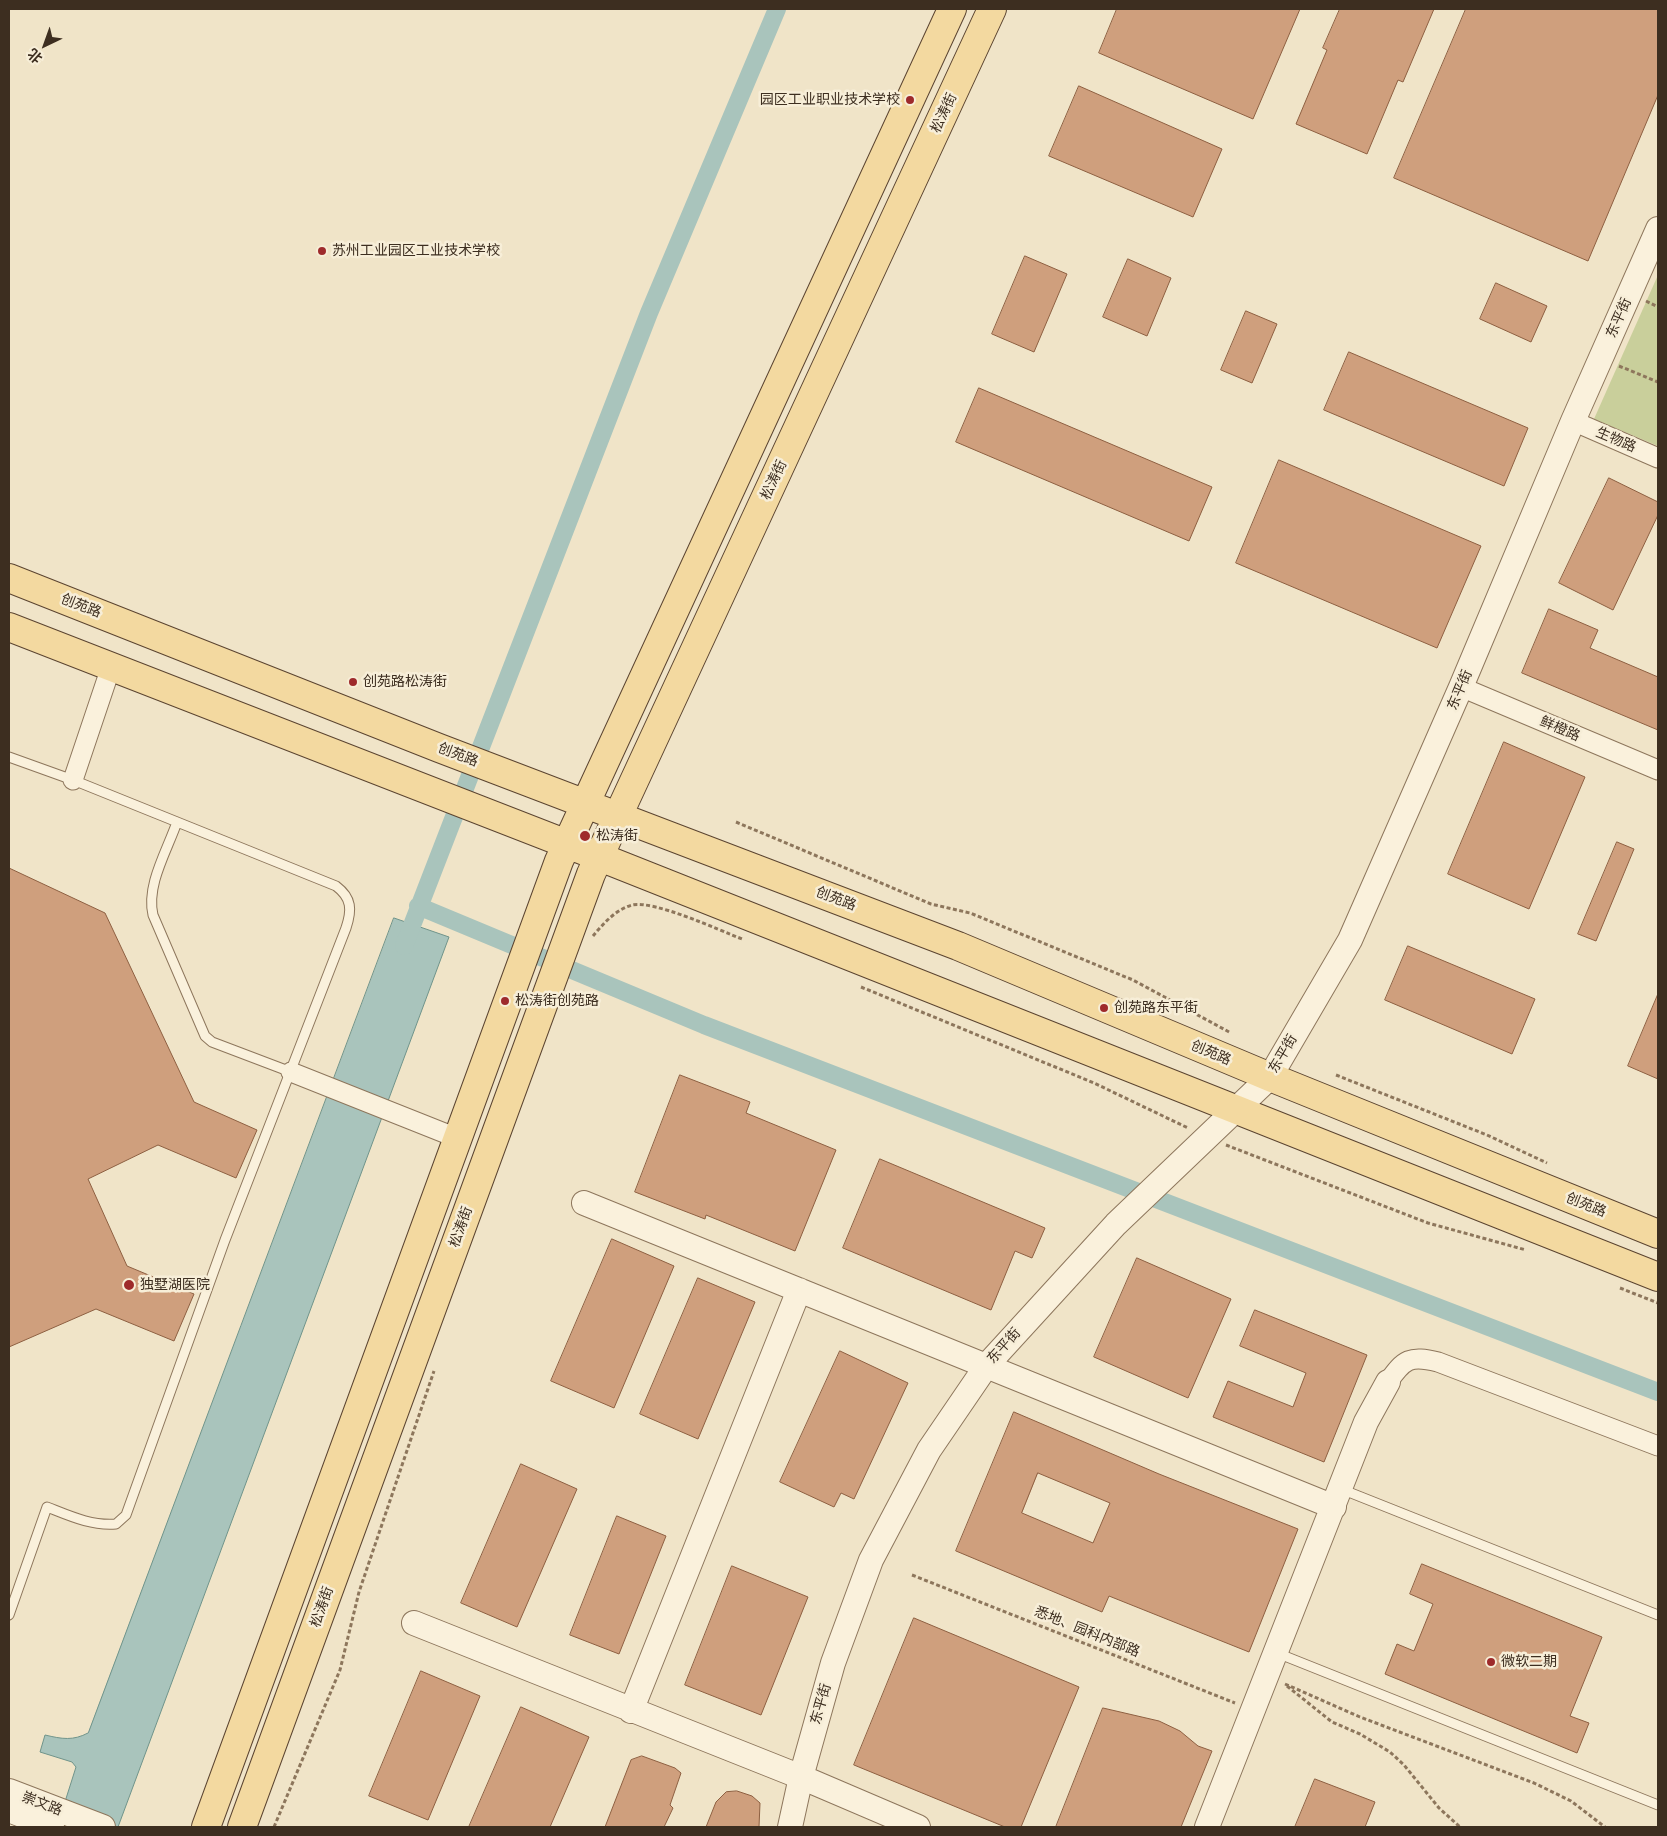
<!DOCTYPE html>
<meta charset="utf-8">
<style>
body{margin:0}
#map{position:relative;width:1667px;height:1836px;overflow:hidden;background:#f0e4c8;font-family:"Roboto Serif","Noto Sans SC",serif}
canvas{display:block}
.frame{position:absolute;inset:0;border:10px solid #3d2e20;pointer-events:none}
.north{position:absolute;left:20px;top:20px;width:50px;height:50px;-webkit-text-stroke:4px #f7eed8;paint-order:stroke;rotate:222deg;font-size:14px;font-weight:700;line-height:20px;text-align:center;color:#3d2e20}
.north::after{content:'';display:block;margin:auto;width:18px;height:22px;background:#3d2e20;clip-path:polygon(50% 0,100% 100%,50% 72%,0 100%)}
</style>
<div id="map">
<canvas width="1667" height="1836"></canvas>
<div class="frame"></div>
<div class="north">北</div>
</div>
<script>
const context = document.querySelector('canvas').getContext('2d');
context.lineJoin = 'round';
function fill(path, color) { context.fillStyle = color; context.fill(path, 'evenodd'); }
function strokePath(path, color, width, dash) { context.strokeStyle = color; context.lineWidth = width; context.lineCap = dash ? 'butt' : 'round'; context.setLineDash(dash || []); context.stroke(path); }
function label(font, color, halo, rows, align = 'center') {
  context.font = font + ' "Roboto Serif","Noto Sans SC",serif'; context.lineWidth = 5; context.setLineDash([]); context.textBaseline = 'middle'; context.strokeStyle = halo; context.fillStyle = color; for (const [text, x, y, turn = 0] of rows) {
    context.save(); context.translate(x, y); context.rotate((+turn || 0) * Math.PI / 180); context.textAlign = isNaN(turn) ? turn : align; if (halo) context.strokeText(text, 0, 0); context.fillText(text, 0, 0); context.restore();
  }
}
fill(new Path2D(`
 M1658,275V446L1594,419Z`), '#c9cf9b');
const water = new Path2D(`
 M394,918L449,937L118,1827H57L76,1767L72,1762L40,1752L45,1735C62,1739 73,1741 88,1733Z`);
fill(water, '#a9c4bc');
strokePath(water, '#6f938a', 1);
strokePath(new Path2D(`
 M418,906L704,1025L1658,1392
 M404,946L649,313L777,9`), '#a9c4bc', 18);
const building = new Path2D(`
 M1117,9H1300L1253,119L1099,53Z
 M1340,9H1434L1403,82L1398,80L1367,154L1296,124L1327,50L1323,48Z
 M1466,9H1658V95L1588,261L1394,178Z
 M1079,86L1222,149L1193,217L1049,156Z
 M1025,256L1067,274L1034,352L992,334Z
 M1128,259L1171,278L1147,336L1103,317Z
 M1496,283L1547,306L1531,342L1480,319Z
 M1246,311L1277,324L1252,383L1221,370Z
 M1349,352L1528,428L1504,486L1324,410Z
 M979,388L1212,487L1189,541L956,442Z
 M1279,460L1481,546L1437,648L1236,563Z
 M1609,478L1658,502V515L1613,610L1559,583Z
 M1549,609L1598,630L1590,648L1658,677V730L1522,673Z
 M1504,742L1585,777L1529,909L1448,874Z
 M1617,842L1634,849L1596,941L1578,934Z
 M9,868L105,913L194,1102L257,1130L236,1178L158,1145L88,1179L127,1266L194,1294L174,1341L96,1309L9,1347Z
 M1408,946L1535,999L1512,1054L1385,1000Z
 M1658,994V1079L1628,1066Z
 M680,1075L750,1102L746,1113L836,1150L795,1251L706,1215L705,1219L635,1192Z
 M880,1159L1045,1228L1032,1258L1015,1251L991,1310L843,1248Z
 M612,1239L674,1266L614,1408L551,1381Z
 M1137,1258L1231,1299L1188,1398L1094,1357Z
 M698,1278L755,1302L698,1439L640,1414Z
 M1255,1310L1367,1355L1324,1462L1213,1417L1228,1381L1293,1407L1306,1373L1240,1346Z
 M840,1351L908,1383L854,1499L841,1493L834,1507L780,1482Z
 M1014,1412L1159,1474L1298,1529L1249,1652L1109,1596L1102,1612L956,1551ZM1038,1473L1110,1503L1093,1543L1022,1513Z
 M521,1464L577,1489L517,1627L461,1603Z
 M617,1516L666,1536L619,1654L570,1635Z
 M1422,1564L1602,1637L1570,1716L1589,1723L1577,1753L1385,1674L1397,1644L1414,1651L1433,1604L1410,1594Z
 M732,1566L808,1597L761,1715L685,1685Z
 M914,1618L1079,1687L1021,1827H1005L854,1765Z
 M421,1671L480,1696L428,1820L369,1796Z
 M521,1707L589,1737L550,1827H469Z
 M1103,1708L1159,1721L1180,1731L1198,1746L1212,1751L1181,1827H1056Z
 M642,1756L675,1768L681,1773L670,1805L673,1808L664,1827H605L631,1760Z
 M1315,1779L1375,1802L1365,1827H1295Z
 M737,1791L752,1796L760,1803L759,1827H706L716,1802L726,1792Z`);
fill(building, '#cf9f7d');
strokePath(building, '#8d5f41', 1);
const service = new Path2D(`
 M9,757L73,780L336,886C352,898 352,910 346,928L225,1240L126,1515L116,1524C91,1526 70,1516 47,1507L9,1615
 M177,822C167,851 146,885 153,915L205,1036L212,1042L291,1072
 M1341,1489L1658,1615
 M1277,1653L1658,1805`);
const minor = new Path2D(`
 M1573,421L1658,458
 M1461,687L1658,770
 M73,780L111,667
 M291,1072L457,1138
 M1388,1382C1404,1359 1410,1355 1438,1362L1658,1446`);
const tertiary = new Path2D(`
 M584,1203L1334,1507
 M414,1623L801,1777L918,1827
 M631,1711L799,1290
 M9,1791L103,1827
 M9,1810L52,1827
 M790,1827L801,1777L833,1663L871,1560L929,1450L987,1365L1116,1224L1270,1077L1350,940L1461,687L1573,421L1658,229
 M1207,1827L1366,1422L1388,1382`);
const primary = new Path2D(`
 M9,578L439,748L958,946L1270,1077L1658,1234
 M9,627L567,844L1658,1277
 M206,1827L559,861L952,9
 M242,1827L591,874L992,9`);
strokePath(service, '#8d765c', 11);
strokePath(minor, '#8d765c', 21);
strokePath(tertiary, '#8d765c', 26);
strokePath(primary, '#5b4430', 30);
strokePath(new Path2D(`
 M1646,301L1658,307
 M1619,366L1658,382
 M736,822L931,904L970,913L1133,980L1231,1033
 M593,936C603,924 615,910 632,905C654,900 719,930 742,939
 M861,987L1094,1083L1188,1128
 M1336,1075L1487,1135L1547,1163
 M1226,1145L1428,1223L1526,1250
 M1620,1288L1658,1303
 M912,1575L1235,1703
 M1285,1684L1360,1717L1534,1783L1571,1801L1605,1827
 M1287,1686L1332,1722L1360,1734L1390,1752L1404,1765L1439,1808L1460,1827
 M274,1827L340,1670L359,1592L434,1371`), '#8d765c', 3, [4, 2.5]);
strokePath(service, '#faf1dc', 9);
strokePath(minor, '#faf1dc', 19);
strokePath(tertiary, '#faf1dc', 24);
strokePath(primary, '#f3d9a0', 28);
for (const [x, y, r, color] of [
 [910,100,5,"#9e2a2b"],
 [322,251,5,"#9e2a2b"],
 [353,682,5,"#9e2a2b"],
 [585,836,6,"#9e2a2b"],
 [505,1001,5,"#9e2a2b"],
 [1104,1008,5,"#9e2a2b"],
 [129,1285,6,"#9e2a2b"],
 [1491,1662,5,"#9e2a2b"]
]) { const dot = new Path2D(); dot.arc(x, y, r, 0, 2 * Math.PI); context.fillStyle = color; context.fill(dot); strokePath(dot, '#f7eed8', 2); }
label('14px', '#3d2e20', '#f7eed8', [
 ["园区工业职业技术学校",900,100,"right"],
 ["苏州工业园区工业技术学校",332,251],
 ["创苑路松涛街",363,682],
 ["松涛街",596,836],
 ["松涛街创苑路",515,1001],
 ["创苑路东平街",1114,1008],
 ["独墅湖医院",140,1285],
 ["微软二期",1501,1662]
], 'left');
label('14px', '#3d2e20', '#f7eed8', [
 ["松涛街",944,113,-65],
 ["东平街",1619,318,-66],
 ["生物路",1616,440,23],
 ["松涛街",774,480,-65],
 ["创苑路",81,606,21],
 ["东平街",1460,690,-67],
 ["鲜橙路",1560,729,23],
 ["创苑路",458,755,21],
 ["创苑路",836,899,21],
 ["创苑路",1211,1053,23],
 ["东平街",1283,1054,-59],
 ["创苑路",1586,1205,22],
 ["松涛街",461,1227,-70],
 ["东平街",1004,1346,-48],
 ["松涛街",322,1607,-70],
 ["悉地、园科内部路",1087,1632,22],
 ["东平街",821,1704,-74],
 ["崇文路",42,1804,21]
]);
</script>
